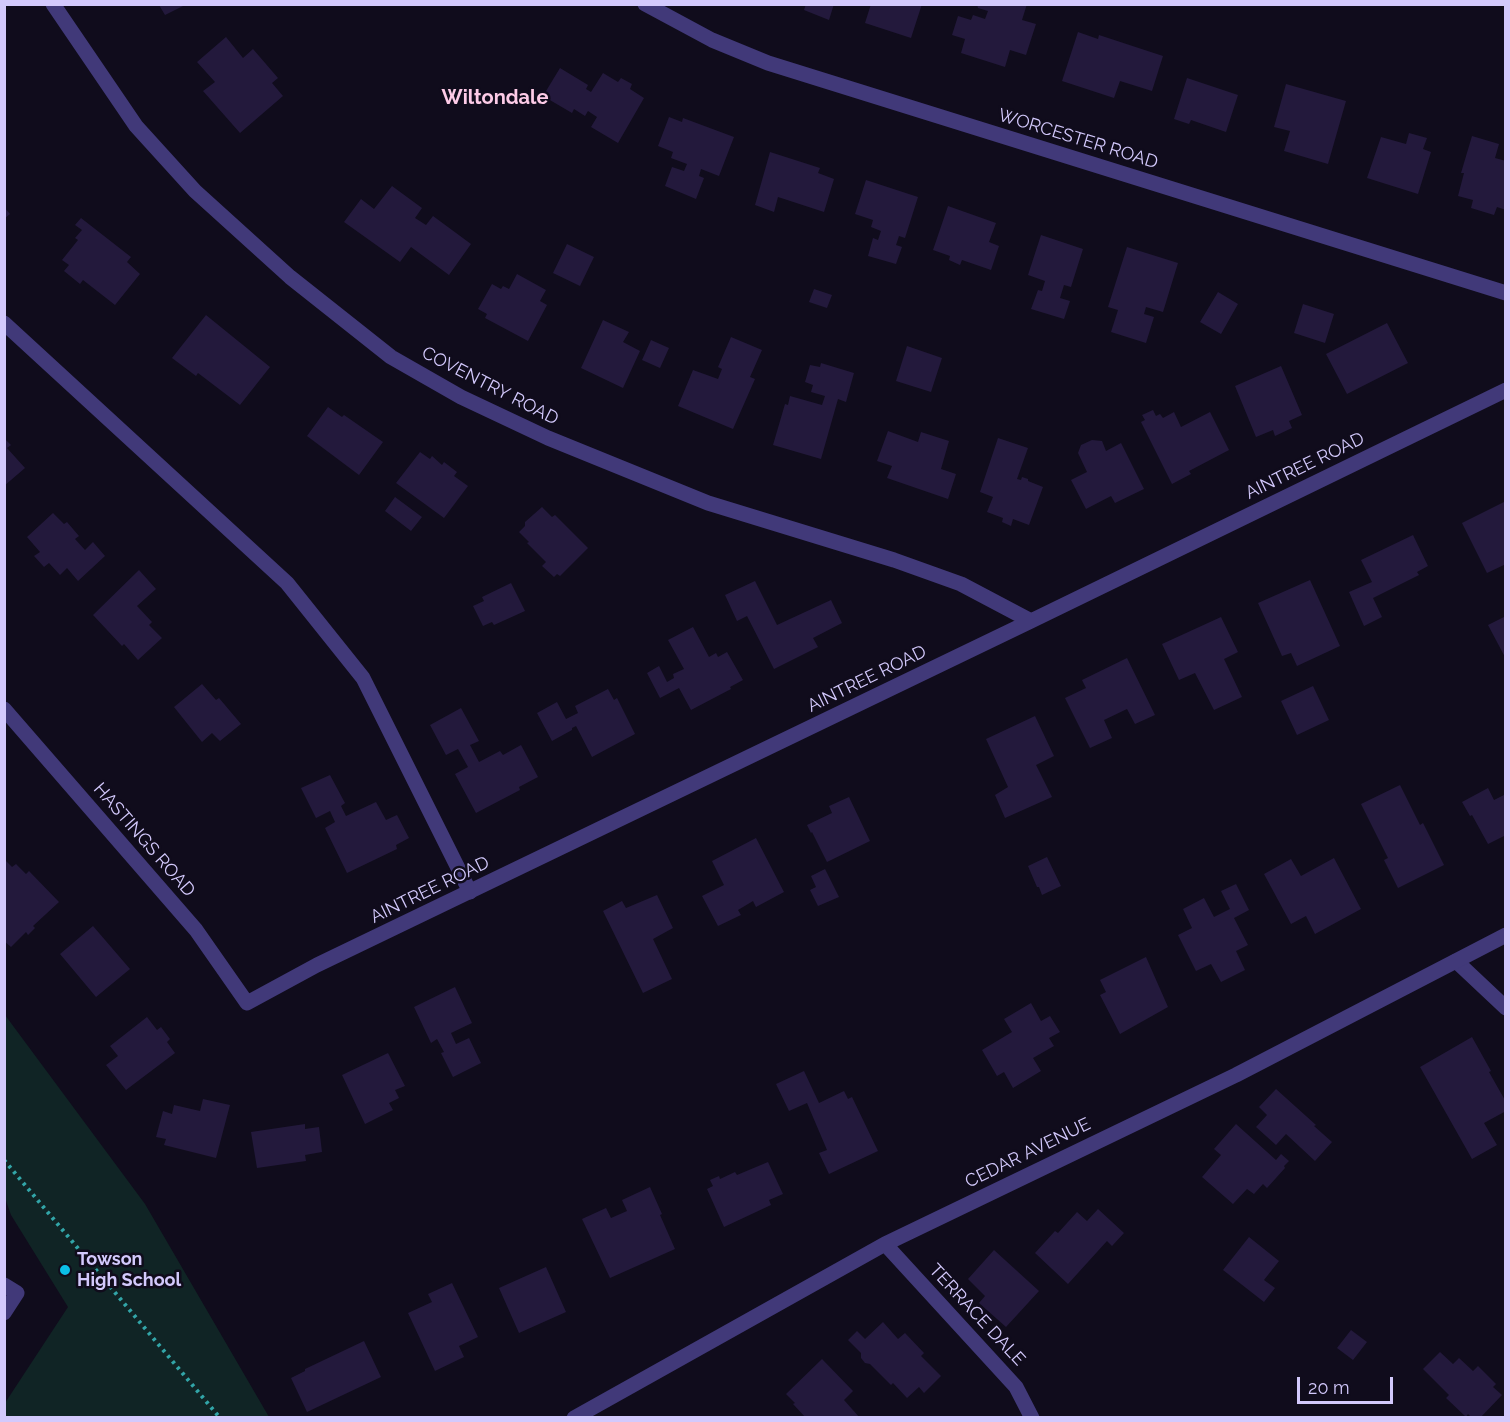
<!DOCTYPE html>
<style>
body{margin:0}
#map{position:relative;width:1510px;height:1422px;overflow:hidden;background:#100c1c;font-family:Raleway,sans-serif}
canvas{display:block}
.frame{position:absolute;inset:0;border:6px solid #d3c9fc;pointer-events:none}
.scale{position:absolute;left:1297px;top:1377px;width:96px;height:27px;box-sizing:border-box;border:3px solid #d3c9fc;border-top:0;padding-left:8px;font-size:18px;line-height:21px;white-space:nowrap;color:#d3c9fc;-webkit-text-stroke:4px #100c1c;paint-order:stroke}
</style>
<div id="map">
<canvas width="1510" height="1422"></canvas>
<div class="frame"></div>
<div class="scale">20 m</div>
</div>
<script>
const context = document.querySelector('canvas').getContext('2d');
context.lineJoin = 'round';
function fill(path, color) { context.fillStyle = color; context.fill(path, 'evenodd'); }
function strokePath(path, color, width, dash) { context.strokeStyle = color; context.lineWidth = width; context.lineCap = dash ? 'butt' : 'round'; context.setLineDash(dash || []); context.stroke(path); }
function label(font, color, halo, rows, align = 'center') {
  context.font = font + ' Raleway,sans-serif'; context.lineWidth = 5; context.setLineDash([]); context.textBaseline = 'middle'; context.strokeStyle = halo; context.fillStyle = color; for (const [text, x, y, turn = 0] of rows) {
    context.save(); context.translate(x, y); context.rotate((+turn || 0) * Math.PI / 180); context.textAlign = isNaN(turn) ? turn : align; if (halo) context.strokeText(text, 0, 0); context.fillText(text, 0, 0); context.restore();
  }
}
fill(new Path2D(`
 M5,1015L145,1204L269,1417H5V1403L68,1307L11,1215L5,1198Z`), '#102425');
fill(new Path2D(`
 M806,4H834L829,20L804,10Z
 M871,4H922L911,38L865,23Z
 M977,4H1027L1022,20L1036,24L1026,55L1010,50L1005,67L961,53L965,39L952,35L958,16L971,20L973,15L985,19L988,11L978,8Z
 M159,5H185L165,15Z
 M1078,32L1098,39L1099,35L1163,56L1152,91L1120,81L1114,98L1062,81Z
 M226,37L243,58L253,49L278,78L272,83L283,96L240,133L203,91L215,82L197,62Z
 M560,68L588,85L586,89L591,92L603,73L618,82L621,78L632,84L630,89L644,98L618,143L591,127L597,117L588,111L585,116L574,109L572,113L543,96Z
 M1187,78L1238,95L1226,132L1191,120L1189,124L1174,119Z
 M1286,84L1346,101L1328,164L1284,151L1290,131L1274,127Z
 M669,117L682,122L683,118L734,137L719,176L701,169L699,176L704,178L696,199L665,186L672,167L684,171L687,164L671,158L673,152L658,146Z
 M1409,133L1427,138L1423,149L1431,152L1418,194L1367,178L1381,137L1406,144Z
 M1472,136L1499,144L1495,158L1506,161V210L1497,207L1494,215L1471,208L1473,200L1458,196L1464,173H1461Z
 M770,152L820,168L818,173L834,179L824,212L778,197L774,212L755,205Z
 M866,180L918,197L905,238L899,236L896,245L902,247L896,264L868,256L873,238L878,240L881,231L871,227L873,220L855,214Z
 M392,186L422,208L415,218L426,225L433,216L471,244L449,275L411,247L400,262L344,222L361,199L374,209Z
 M948,206L996,223L989,242L999,246L991,270L962,260L960,265L949,260L950,256L933,250Z
 M4,207L10,214L4,219Z
 M81,218L131,257L127,262L140,274L115,305L83,280L80,284L64,271L69,265L62,260L78,240L75,238L82,230L75,225Z
 M1041,235L1083,249L1071,287L1064,285L1060,298L1070,301L1064,319L1031,309L1038,290L1042,291L1045,281L1028,275Z
 M567,244L594,257L580,286L553,273Z
 M1127,247L1178,263L1163,312L1146,307L1144,314L1154,317L1146,343L1111,332L1118,310L1108,307Z
 M517,274L546,290L540,301L547,305L528,341L485,318L487,314L478,309L492,284L501,289L503,286L509,289Z
 M814,289L832,295L827,308L809,302Z
 M1218,292L1238,304L1221,334L1200,322Z
 M1303,304L1334,314L1325,343L1294,333Z
 M206,315L270,367L240,405L198,373L196,376L172,358Z
 M603,320L629,332L623,342L640,351L623,388L581,368Z
 M1387,323L1408,363L1347,394L1326,354Z
 M731,337L762,350L750,377L755,379L733,429L678,406L693,370L718,379L722,369L718,367Z
 M651,340L669,348L660,368L642,360Z
 M907,346L942,358L931,392L896,381Z
 M821,363L854,373L846,402L838,399L821,459L773,445L785,404L788,405L790,396L822,405L825,396L811,392L813,385L805,382L810,365L820,367Z
 M1281,366L1302,415L1289,421L1292,428L1275,436L1273,430L1256,437L1235,386Z
 M328,407L342,417L344,415L383,442L359,475L307,436Z
 M1153,410L1156,416L1160,414L1163,418L1174,412L1181,427L1210,412L1229,450L1189,471L1191,474L1172,484L1141,422L1145,420L1142,415Z
 M888,431L918,442L921,432L949,441L941,469L956,474L948,499L887,478L892,466L877,461Z
 M4,438L11,445L7,448L25,468L4,486Z
 M998,438L1028,448L1017,479L1021,480L1022,477L1028,479V481L1043,487L1029,525L1013,519L1011,526L1002,522L1003,518L987,512L993,497L980,492Z
 M1092,440L1102,441L1106,451L1121,443L1144,489L1115,503L1111,496L1086,509L1071,480L1087,472L1078,453L1081,445Z
 M420,452L430,459L432,456L442,465L444,462L457,472L454,476L468,486L444,518L396,483Z
 M395,497L422,517L411,531L385,511Z
 M1506,501V564L1487,573L1462,523Z
 M542,507L552,517L555,515L588,548L560,576L557,574L554,577L542,566L546,562L527,543L529,542L519,532L525,526V522Z
 M53,513L64,524L67,522L79,536L75,539L85,550L93,542L105,556L78,581L67,568L60,575L49,563L44,567L34,556L40,552L27,537Z
 M1413,535L1428,566L1417,572L1419,575L1373,598L1382,617L1364,626L1349,592L1372,582L1361,560Z
 M139,570L156,589L137,606L152,622L149,625L162,638L138,660L124,644L122,646L93,615Z
 M1310,580L1340,646L1297,666L1291,653L1282,656L1258,603Z
 M755,581L777,625L831,600L842,623L813,638L818,647L774,669L747,616L737,621L725,595Z
 M511,583L525,611L494,625L492,622L483,626L473,606L484,601L482,597Z
 M1506,616V659L1488,625Z
 M1221,617L1238,652L1224,659L1242,697L1214,710L1195,673L1179,680L1162,644Z
 M693,627L709,657L716,653L718,657L727,652L743,680L730,687L731,689L691,710L679,688L660,698L647,673L659,666L667,682L674,678L673,674L684,669L668,640Z
 M1127,658L1155,715L1135,724L1127,709L1104,720L1112,738L1090,748L1065,698L1086,688L1082,680Z
 M202,684L216,700L219,698L241,724L220,741L212,733L202,742L174,707Z
 M1313,686L1329,720L1297,735L1281,701Z
 M608,689L614,700L617,698L635,734L592,757L576,726L572,728V730L552,741L537,713L557,702L566,719L578,713L575,706Z
 M461,708L479,741L470,745L479,762L500,751L503,755L521,745L538,777L519,787L520,790L476,813L455,774L468,767L458,749L446,755L430,725Z
 M1035,716L1054,756L1036,765L1052,797L1005,818L995,795L1008,787L986,739Z
 M330,775L345,803L341,806L346,816L376,802L386,820L397,815L409,838L396,845L397,849L347,873L325,828L335,822L330,811L316,818L301,788Z
 M1400,785L1420,825L1423,823L1444,865L1398,888L1384,860L1388,858L1361,804Z
 M1488,788L1494,800L1506,794V835L1488,844L1472,815L1470,816L1462,802Z
 M849,797L870,841L827,862L812,832L811,833L807,825L832,813L829,806Z
 M756,838L784,892L756,907L753,901L738,910L741,915L718,926L702,896L724,885L712,861Z
 M1047,857L1061,886L1042,895L1039,887H1037L1028,866Z
 M1334,858L1361,909L1315,934L1306,916L1291,924L1264,874L1291,859L1301,876Z
 M4,859L12,867L16,864L26,874L29,871L59,902L33,926L35,928L28,935L26,932L11,947L4,941Z
 M825,869L839,897L818,906L810,890L816,887L811,876Z
 M1236,884L1249,910L1234,918L1248,945L1236,951L1245,970L1221,982L1211,964L1196,971L1178,935L1192,928L1183,909L1204,898L1214,917L1230,909L1221,891Z
 M657,895L673,928L653,939L672,979L643,993L603,911L622,901L626,908Z
 M93,926L130,969L96,997L60,954Z
 M1146,957L1168,1007L1120,1034L1100,995L1106,992L1100,980Z
 M455,987L472,1023L451,1033L456,1044L469,1038L481,1063L453,1077L441,1053L444,1052L437,1039L431,1043L414,1007Z
 M1031,1003L1041,1021L1050,1016L1060,1032L1049,1038L1054,1046L1033,1058L1041,1071L1013,1088L1004,1072L997,1076L982,1050L1012,1032L1004,1019Z
 M147,1017L157,1030L161,1027L170,1039L167,1042L175,1053L126,1090L106,1065L118,1056L110,1046Z
 M1472,1037L1491,1071L1489,1072L1506,1102V1111L1484,1123L1497,1145L1472,1159L1420,1067Z
 M388,1053L405,1086L395,1090L399,1098L389,1103L393,1110L365,1124L342,1075Z
 M804,1071L819,1103L844,1091L848,1099L852,1097L878,1151L829,1174L819,1153L827,1150L807,1103L789,1111L776,1084Z
 M1276,1089L1316,1125L1314,1126L1332,1142L1315,1161L1286,1134L1276,1145L1256,1127L1267,1115L1259,1107Z
 M203,1099L230,1105L216,1158L164,1145L166,1139L156,1137L163,1111L172,1114L174,1105L200,1111Z
 M305,1124V1129L319,1127L322,1152L305,1155L306,1161L257,1168L251,1132Z
 M1236,1124L1276,1160L1281,1154L1289,1161L1284,1166L1285,1168L1267,1188L1263,1184L1254,1194L1247,1189L1233,1204L1202,1177L1221,1155L1214,1149Z
 M768,1162L783,1194L769,1200L771,1205L724,1227L707,1189L713,1186L710,1180L719,1176L720,1179L735,1172L737,1175Z
 M650,1187L662,1214L660,1215L675,1249L610,1278L582,1219L606,1208L611,1218L627,1211L622,1200Z
 M1098,1209L1124,1233L1112,1246L1107,1241L1068,1284L1035,1253L1055,1231L1058,1233L1077,1212L1087,1221Z
 M1249,1237L1279,1261L1264,1280L1275,1288L1264,1302L1223,1270Z
 M994,1250L1039,1291L1006,1327L979,1303L985,1296L968,1279Z
 M546,1267L566,1312L519,1333L499,1288Z
 M452,1283L478,1337L459,1346L464,1357L435,1371L408,1313L432,1302L428,1294Z
 M883,1322L898,1339L905,1333L924,1353L921,1356L941,1376L924,1393L919,1387L907,1398L893,1383L891,1385L870,1364L865,1363L861,1358V1353L848,1340L857,1331L865,1339Z
 M1351,1330L1367,1342L1353,1360L1337,1348Z
 M364,1341L381,1377L307,1412L291,1378L305,1371V1369Z
 M1440,1352L1453,1364L1459,1358L1473,1371L1478,1366L1496,1384L1493,1387L1502,1395L1480,1418H1472L1468,1414L1466,1417L1446,1398L1449,1395L1423,1369Z
 M822,1359L853,1391L844,1400L860,1418H806L793,1404L795,1403L786,1394Z`), '#23193c');
strokePath(new Path2D(`
 M4,1160L220,1418`), '#32a5a8', 4, [3, 4.5]);
strokePath(new Path2D(`
 M4,323L287,583L363,678L470,892
 M1456,961L1506,1008
 M4,1285L17,1293L4,1313`), '#413979', 15);
strokePath(new Path2D(`
 M53,4L136,126L195,191L290,277L391,357L461,397L548,438L708,503L894,560L961,584L1031,621
 M645,4L712,40L768,63L1506,293
 M4,709L196,930L247,1003L317,965L1031,621L1506,390
 M885,1244L1016,1387L1032,1418
 M574,1418L885,1244L1236,1075L1506,935`), '#413979', 15);
for (const [x, y, r, color] of [
 [65,1270,6,"#0bbfe7"]
]) { const dot = new Path2D(); dot.arc(x, y, r, 0, 2 * Math.PI); context.fillStyle = color; context.fill(dot); strokePath(dot, '#100c1c', 2); }
label('18px', '#d3c9fc', '#100c1c', [
 ["WORCESTER ROAD",1078,139,17],
 ["COVENTRY ROAD",490,386,27],
 ["AINTREE ROAD",1305,466,-26],
 ["AINTREE ROAD",867,679,-26],
 ["HASTINGS ROAD",144,840,49],
 ["AINTREE ROAD",430,890,-26],
 ["CEDAR AVENUE",1028,1153,-26],
 ["TERRACE DALE",977,1315,47]
]);
label('bold 18px', '#d3c9fc', '#100c1c', [
 ["Towson",77,1260],
 ["High School",77,1281]
], 'left');
label('bold 20px', '#fdcbe7', '#100c1c', [
 ["Wiltondale",495,98]
]);
</script>
